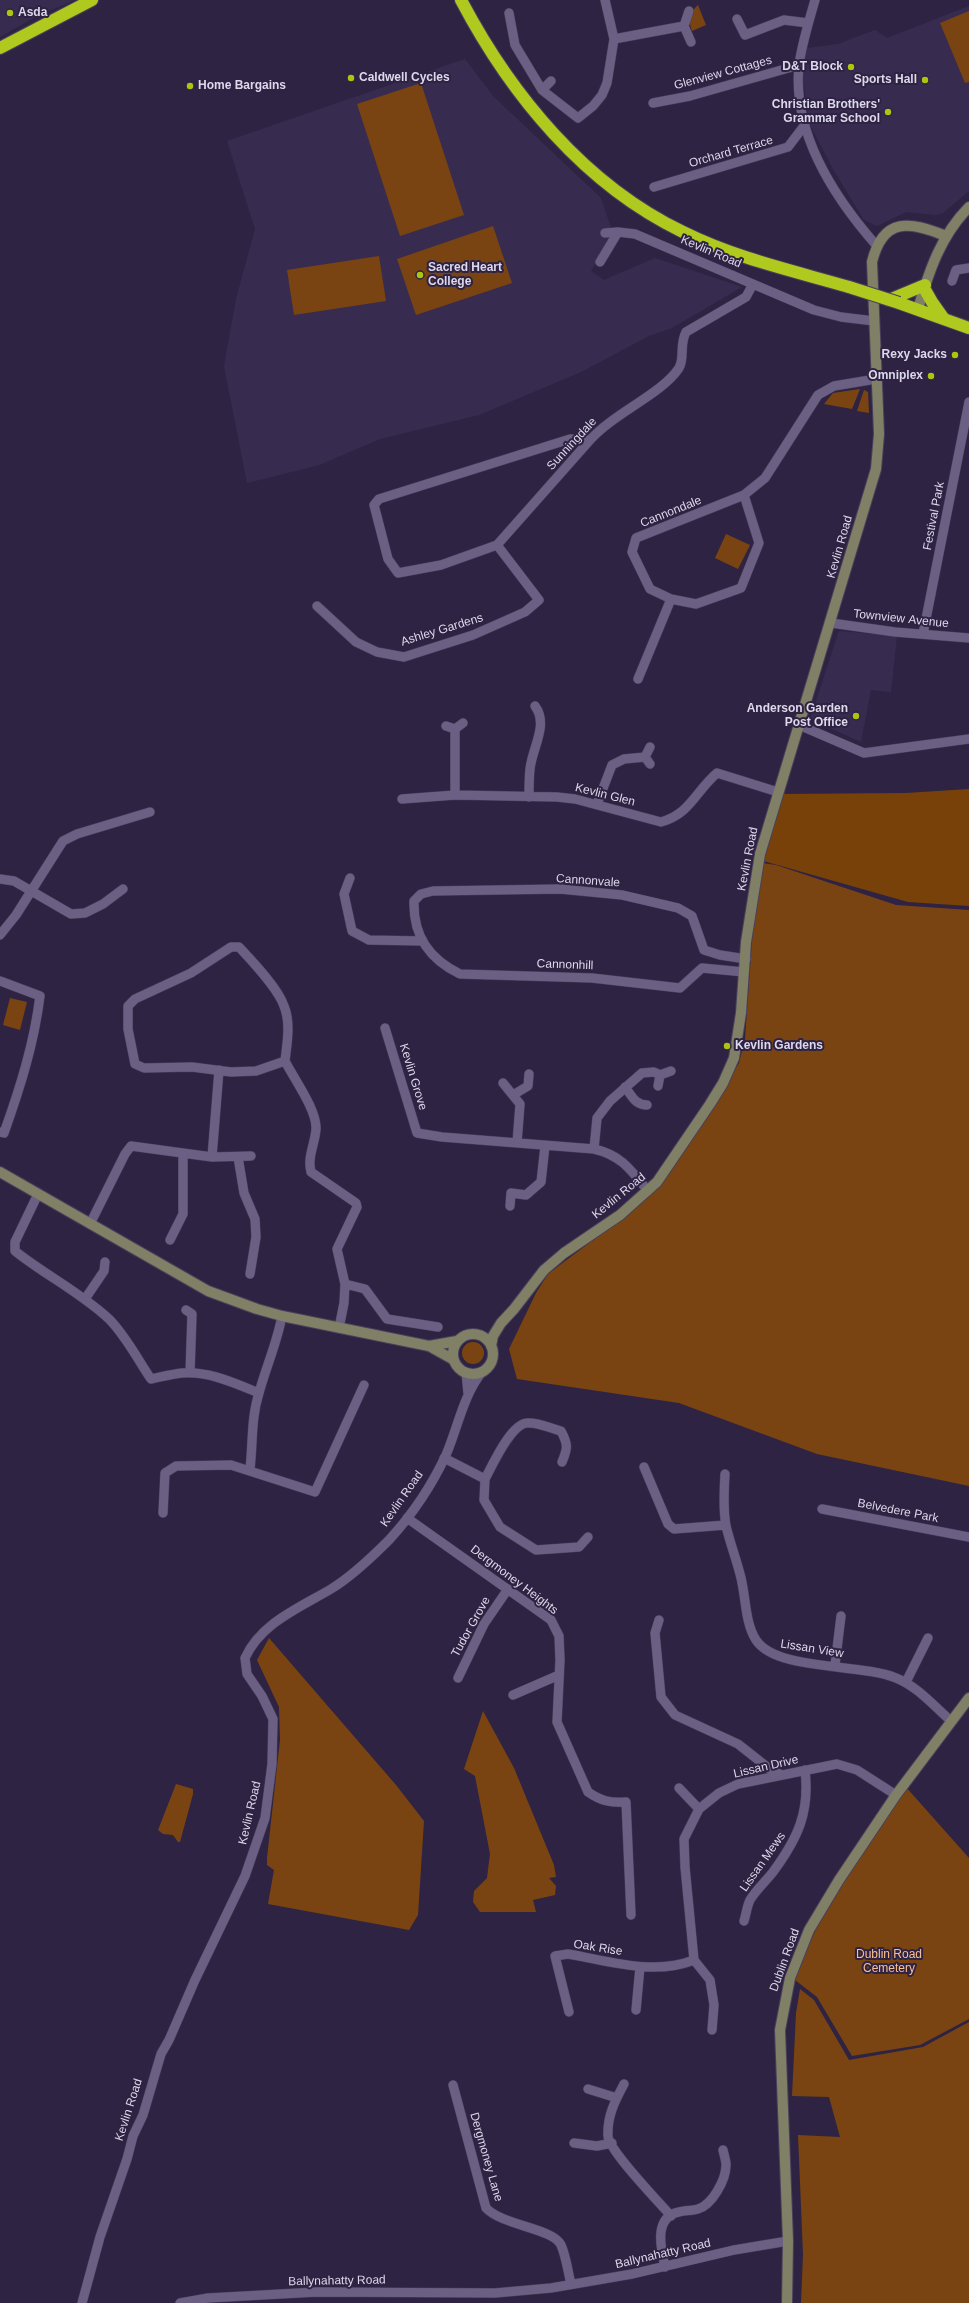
<!DOCTYPE html>
<style>
body{margin:0}
canvas{display:block;background:#2e2342}
</style>
<canvas width="969" height="2303"></canvas>
<script>
const context = document.querySelector('canvas').getContext('2d');
context.lineJoin = 'round';
function fill(path, color) { context.fillStyle = color; context.fill(path, 'evenodd'); }
function strokePath(path, color, width, dash) { context.strokeStyle = color; context.lineWidth = width; context.lineCap = dash ? 'butt' : 'round'; context.setLineDash(dash || []); context.stroke(path); }
function label(font, color, halo, rows, align = 'center') {
  context.font = font + ' Helvetica,sans-serif'; context.lineWidth = 4; context.setLineDash([]); context.textBaseline = 'middle'; context.strokeStyle = halo; context.fillStyle = color; for (const [text, x, y, turn = 0] of rows) {
    context.save(); context.translate(x, y); context.rotate((+turn || 0) * Math.PI / 180); context.textAlign = isNaN(turn) ? turn : align; if (halo) context.strokeText(text, 0, 0); context.fillText(text, 0, 0); context.restore();
  }
}
fill(new Path2D(`
 M0,0H75L37,16L0,37Z
 M969,6V191L943,213L936,215L906,212L877,226L864,220L833,169L809,123L802,71L807,48L838,44L875,30L887,38Z
 M465,59L493,96L601,198L613,234L591,271L604,280L655,258L742,287L672,328L649,336L581,372L479,415L380,439L319,465L247,483L224,366L236,299L255,229L227,141Z
 M839,631L897,636L891,692L871,690L861,742L810,719Z`), '#382b50');
fill(new Path2D(`
 M698,5L706,25L692,31C688,20 689,13 698,5Z
 M969,11V82L965,83L940,23Z
 M421,83L464,215L400,236L357,104Z
 M493,226L512,283L416,315L397,259Z
 M379,256L386,301L294,315L287,270Z
 M860,389L852,409L824,404L833,393Z
 M864,390L868,392L869,413L857,411Z
 M726,534L750,545L738,569L715,558Z
 M762,863L776,865L896,905L969,910V1486L817,1454L679,1403L517,1379L509,1349L536,1293L548,1274L637,1207L657,1189L670,1173L739,1063L745,1039L754,910Z
 M10,998L27,1002L20,1030L3,1025Z
 M462 1353a11 11 0 1 1 22 0a11 11 0 1 1-22 0Z
 M269,1638L396,1785L424,1821L418,1915L409,1930L268,1904L274,1870L267,1865V1858L280,1740L279,1707L257,1660Z
 M483,1711L514,1768L554,1865L556,1877L549,1878L556,1886L555,1895L533,1900L536,1912H480L473,1902L474,1891L487,1878L490,1854L475,1776L464,1769Z
 M176,1784L193,1789V1794L180,1842H178L173,1835L163,1834L158,1830Z
 M905,1786L969,1858V2019L920,2045L852,2056L817,1997L795,1980C818,1911 865,1846 905,1786Z
 M800,1989L814,2000L849,2060L923,2047L969,2022V2303H801L803,2254L798,2135L840,2137L829,2097L792,2096L796,2013Z`), '#794412');
fill(new Path2D(`
 M969,789V906L908,902L760,860L780,794L906,793Z`), '#784109');
const street = new Path2D(`
 M815,0C809,21 802,43 799,65C792,133 833,196 876,245
 M689,11L684,26L691,42
 M509,13L515,45L542,90L578,118L593,106L602,95L607,83L614,39L605,0
 M737,19L745,35L784,20L808,23
 M614,39L684,26
 M542,90L551,81
 M653,103L690,96L799,65
 M654,187L788,147L804,126
 M605,233L618,232L635,234L814,310L841,317L874,321
 M600,262L618,232
 M952,281L956,270L969,268
 M590,440L570,439L379,499L374,505L388,559L398,573L441,565L497,545L590,440C614,413 662,394 679,368C685,358 679,345 686,332L746,297L753,284
 M744,495L759,543L741,588L696,604L671,599L650,589L632,552L636,538L744,495L765,478L818,395L834,386L876,379
 M317,606L356,642L377,652L404,657L473,635L525,612L539,600L497,545
 M831,623L895,632L969,638
 M923,634L969,402
 M638,679L671,599
 M799,725L864,753L969,739
 M446,726L455,729L463,723
 M650,747L645,757L650,764
 M455,795V729
 M529,797C529,788 529,778 530,769C532,748 549,725 535,706
 M402,799L455,795L557,797L575,799L661,822C690,814 695,792 717,773L778,792
 M597,804L612,765L624,759L645,757
 M350,878L344,894L352,931L369,940L422,941
 M0,879L14,881L71,914L85,913L103,904L123,889
 M0,935L16,915L63,841L77,834L150,812
 M231,947H239C252,961 278,988 284,1006C291,1023 287,1043 285,1061L256,1071L231,1072L192,1067L144,1068L135,1064L128,1029V1006L135,999L191,973Z
 M744,972L702,968L680,988L592,978L460,974C429,959 413,936 414,901L421,894L433,891L560,889L622,895L678,908L692,916L704,950L720,955L746,959
 M0,981L40,996C34,1044 20,1088 4,1133L0,1132
 M385,1028L417,1133L442,1137L594,1149C621,1155 631,1170 648,1191
 M285,1061C294,1079 317,1110 316,1129C315,1144 307,1157 311,1172L356,1203L357,1207L337,1249L345,1284L344,1303L339,1328
 M503,1083L520,1104L517,1143
 M658,1086L660,1075L671,1071
 M625,1087C632,1096 635,1105 647,1105
 M513,1095L528,1086L529,1074
 M594,1149L597,1118L610,1101L642,1073L654,1072L660,1075
 M212,1157L219,1070
 M238,1157L244,1193L255,1219L256,1237L250,1274
 M38,1194L15,1242V1251C45,1275 80,1292 109,1319C126,1336 138,1360 151,1379C161,1377 172,1374 182,1373C209,1371 234,1383 259,1393
 M510,1206L511,1193L526,1195L541,1182L545,1146
 M90,1224L125,1154L131,1146L212,1157L251,1156
 M170,1240L183,1214V1155
 M345,1284L365,1289L387,1319L438,1327
 M85,1299L104,1271L105,1262
 M186,1310L192,1314L190,1373
 M466,1373L468,1393
 M444,1458L485,1479L484,1500L500,1527L536,1550L579,1547L588,1537
 M644,1467L668,1524L674,1529L726,1525
 M250,1469C253,1443 251,1418 259,1393C266,1367 277,1343 282,1316
 M725,1474C724,1490 723,1510 726,1526C730,1543 737,1561 741,1578C746,1598 745,1623 756,1640C776,1671 860,1663 896,1678C917,1686 935,1707 951,1721
 M485,1479C493,1464 511,1424 527,1423C538,1422 550,1428 561,1431C568,1444 568,1448 562,1462
 M822,1509L969,1537
 M163,1513L165,1473L176,1466L231,1465L315,1492L364,1385
 M407,1518L551,1620L559,1636L560,1660L557,1722L588,1792C601,1801 610,1803 626,1802L631,1915
 M659,1620L655,1633L661,1697L675,1715L738,1744L771,1770L782,1775
 M835,1665L841,1616
 M458,1678L484,1624L508,1589
 M906,1682L928,1638
 M513,1695L559,1675
 M679,1788L699,1809
 M744,1921C746,1915 747,1906 750,1900C756,1890 766,1881 773,1872C798,1838 810,1812 805,1770
 M636,2010L640,1967
 M569,2012L555,1956L568,1954C609,1961 654,1976 694,1960
 M712,2030L714,2005L710,1980L694,1960L685,1867L684,1839L699,1809L719,1793L738,1784L837,1764L857,1770L896,1795
 M624,2084C615,2101 607,2116 608,2136C609,2151 659,2202 671,2216
 M453,2085L486,2208C503,2226 553,2228 561,2245C566,2256 568,2272 571,2284
 M588,2089L617,2098
 M574,2143L597,2146L612,2143
 M665,2267C661,2249 653,2217 679,2212C685,2210 692,2211 698,2209C712,2205 726,2180 726,2165C726,2160 724,2155 723,2150
 M82,2303L100,2237L127,2159L133,2136L143,2115L161,2054L169,2040L195,1980L245,1876L265,1818L272,1764L273,1719L262,1696L247,1674L245,1658C261,1623 299,1608 331,1589C351,1577 372,1557 389,1540C411,1516 432,1485 446,1455C458,1427 463,1396 482,1372
 M180,2303L208,2298L317,2292L495,2293L551,2288L632,2274L734,2250L788,2241`);
const secondary = new Path2D(`
 M918,309C929,271 941,235 969,207
 M0,1172L208,1291L257,1309L282,1316L429,1346L454,1360
 M453 1354a20 20 0 1 1 40 0a20 20 0 1 1-40 0Z
 M429,1346L457,1341
 M491,1346L493,1336L501,1323L514,1309L544,1270L564,1253L620,1215L657,1182L710,1104L723,1083L734,1058L741,1013L746,942L760,854L876,469L879,434L872,262C883,217 909,221 946,236
 M787,2303L788,2241L780,2030L790,1978L809,1930L839,1880L896,1795L969,1698`);
const highway = new Path2D(`
 M461,0C511,95 585,185 683,232C735,258 794,271 849,287
 M0,48L92,0
 M924,288L932,302L944,319
 M889,300L925,285
 M899,303L969,328`);
strokePath(street, '#4a405b', 10);
strokePath(secondary, '#4a405b', 12);
strokePath(highway, '#4a405b', 14);
strokePath(street, '#6b6084', 9);
strokePath(secondary, '#7f8065', 10);
strokePath(highway, '#afc91e', 12);
const highwayBridge = new Path2D(`
 M849,287L899,303`);
strokePath(highwayBridge, '#4a405b', 14, []);
strokePath(highwayBridge, '#afc91e', 12);
for (const [x, y, r, color] of [
 [10,13,4,"#acc610"],
 [851,67,4,"#acc610"],
 [351,78,4,"#acc610"],
 [925,80,4,"#acc610"],
 [190,86,4,"#acc610"],
 [888,112,4,"#acc610"],
 [420,275,4,"#acc610"],
 [955,355,4,"#acc610"],
 [931,376,4,"#acc610"],
 [856,716,4,"#acc610"],
 [727,1046,4,"#acc610"]
]) { const dot = new Path2D(); dot.arc(x, y, r, 0, 2 * Math.PI); context.fillStyle = color; context.fill(dot); strokePath(dot, '#2e2342', 1.5); }
label('bold 12px', '#ddd8ec', '#2e2342', [
 ["Asda",18,13,"left"],
 ["D&T Block",843,67],
 ["Caldwell Cycles",359,78,"left"],
 ["Sports Hall",917,80],
 ["Home Bargains",198,86,"left"],
 ["Christian Brothers'",880,105],
 ["Grammar School",880,119],
 ["Sacred Heart",428,268,"left"],
 ["College",428,282,"left"],
 ["Rexy Jacks",947,355],
 ["Omniplex",923,376],
 ["Anderson Garden",848,709],
 ["Post Office",848,723],
 ["Kevlin Gardens",735,1046,"left"]
], 'right');
label('12px', '#ddd8ec', '#2e2342', [
 ["Glenview Cottages",723,73,-15],
 ["Orchard Terrace",731,152,-16],
 ["Kevlin Road",711,252,23],
 ["Sunningdale",572,444,-47],
 ["Cannondale",671,512,-22],
 ["Festival Park",934,516,-79],
 ["Kevlin Road",840,547,-74],
 ["Townview Avenue",901,619,6],
 ["Ashley Gardens",442,630,-17],
 ["Kevlin Glen",605,795,14],
 ["Kevlin Road",748,859,-79],
 ["Cannonvale",588,881,4],
 ["Cannonhill",565,965,2],
 ["Kevlin Grove",413,1077,73],
 ["Kevlin Road",619,1196,-39],
 ["Kevlin Road",402,1499,-55],
 ["Belvedere Park",898,1511,11],
 ["Dergmoney Heights",514,1580,37],
 ["Tudor Grove",471,1627,-61],
 ["Lissan View",812,1649,9],
 ["Lissan Drive",766,1767,-13],
 ["Kevlin Road",250,1813,-77],
 ["Lissan Mews",763,1862,-55],
 ["Oak Rise",598,1948,9],
 ["Dublin Road",785,1960,-70],
 ["Kevlin Road",129,2110,-72],
 ["Dergmoney Lane",486,2157,74],
 ["Ballynahatty Road",663,2254,-13],
 ["Ballynahatty Road",337,2281,-1]
]);
label('12px', '#fabe90', '#2e2342', [
 ["Dublin Road",889,1955],
 ["Cemetery",889,1969]
]);
</script>
